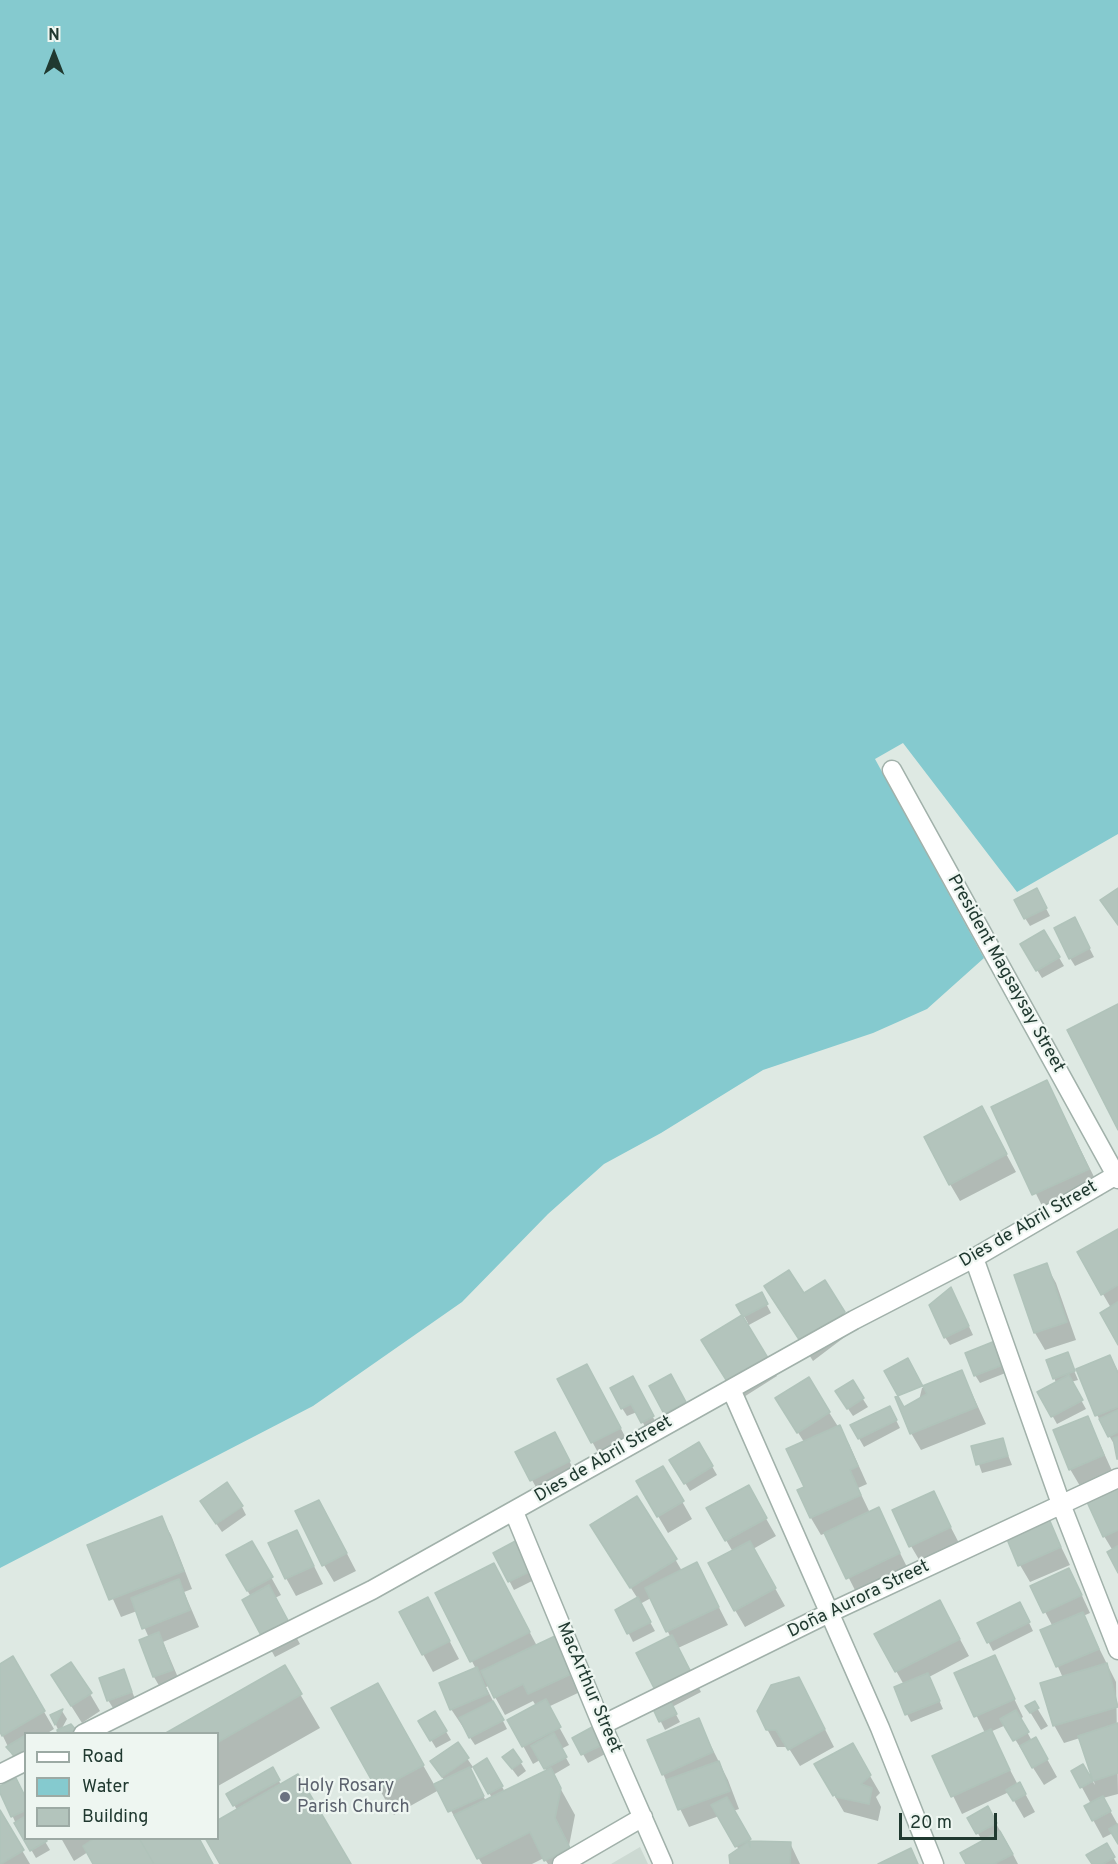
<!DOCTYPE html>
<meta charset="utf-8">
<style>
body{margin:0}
#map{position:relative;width:1118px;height:1864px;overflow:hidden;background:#dee9e3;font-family:Overpass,sans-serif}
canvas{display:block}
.legend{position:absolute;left:24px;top:1732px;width:195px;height:108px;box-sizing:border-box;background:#eef6f1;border:2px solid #9caaa4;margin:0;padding:8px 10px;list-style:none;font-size:18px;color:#203930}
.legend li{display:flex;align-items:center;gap:12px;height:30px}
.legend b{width:30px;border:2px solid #9caaa4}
.north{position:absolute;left:24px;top:24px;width:60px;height:60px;-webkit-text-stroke:4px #eef6f1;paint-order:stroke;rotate:0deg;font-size:16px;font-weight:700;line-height:24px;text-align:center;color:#203930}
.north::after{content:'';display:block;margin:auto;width:21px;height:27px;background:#203930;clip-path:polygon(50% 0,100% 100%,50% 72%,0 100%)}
.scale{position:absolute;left:899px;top:1813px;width:98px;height:27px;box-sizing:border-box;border:3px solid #203930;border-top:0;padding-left:8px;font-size:18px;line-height:21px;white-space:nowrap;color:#203930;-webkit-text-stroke:4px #eef6f1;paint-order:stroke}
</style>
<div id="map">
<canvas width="1118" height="1864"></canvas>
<ul class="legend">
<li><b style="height:8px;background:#fff"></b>Road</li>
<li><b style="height:16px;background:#85cacf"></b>Water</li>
<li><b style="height:16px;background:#b3c4bc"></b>Building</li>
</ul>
<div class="north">N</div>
<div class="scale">20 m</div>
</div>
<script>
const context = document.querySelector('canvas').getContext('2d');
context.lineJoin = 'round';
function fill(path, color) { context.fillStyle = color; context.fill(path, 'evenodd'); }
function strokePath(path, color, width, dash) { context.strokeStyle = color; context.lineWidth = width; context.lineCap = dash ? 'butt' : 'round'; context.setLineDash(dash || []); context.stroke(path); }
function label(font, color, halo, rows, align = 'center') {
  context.font = font + ' Overpass,sans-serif'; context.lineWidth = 4.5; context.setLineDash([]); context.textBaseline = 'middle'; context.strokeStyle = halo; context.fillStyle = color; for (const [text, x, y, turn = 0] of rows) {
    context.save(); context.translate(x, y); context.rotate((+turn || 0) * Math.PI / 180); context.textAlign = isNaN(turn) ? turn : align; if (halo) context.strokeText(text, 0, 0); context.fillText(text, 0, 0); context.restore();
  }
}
fill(new Path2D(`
 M640,1847L648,1864H611Z`), '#ccd9d2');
fill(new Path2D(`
 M0,0H1118V834L1017,892L903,743L875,759L984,958L927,1009L873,1033L763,1070L661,1133L604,1164L548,1214L462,1302L313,1406L0,1568Z`), '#85cacf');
fill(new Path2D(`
 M1041,899L1050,916L1030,926L1025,918Z
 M1079,928L1094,957L1075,966L1070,958Z
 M1044,932L1064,966L1042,978L1022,945Z
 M1047,1082L1103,1195L1049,1220L993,1107Z
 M991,1126L1016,1172L960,1201L950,1184Z
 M1118,1231V1342L1111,1308L1079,1253Z
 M1046,1265L1056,1283L1076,1340L1045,1350L1035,1333L1016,1276Z
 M825,1282L854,1330L813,1361L766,1286L803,1295Z
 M761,1294L771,1313L747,1326L777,1376L739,1400L746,1324L748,1323L738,1306Z
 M955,1297L973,1335L950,1345L945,1337Z
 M994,1343L1008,1372L980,1383L975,1375Z
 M1067,1354L1078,1380L1071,1382L1086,1409L1057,1424L1039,1392L1056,1383L1048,1360Z
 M1110,1357L1118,1371V1457L1114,1444L1097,1415Z
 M962,1372L986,1424L921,1450L911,1433L922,1388Z
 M670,1376L690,1411L670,1422L651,1386Z
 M808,1379L849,1444L867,1484L858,1488L870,1513L878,1509L909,1571L858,1596L826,1533L821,1535L811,1518L799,1491L806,1487L804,1442L787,1415Z
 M559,1380L597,1383L630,1446L602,1460Z
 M852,1382L868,1407L853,1416L842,1400Z
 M637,1386L657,1425L647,1430L637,1412L627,1416L622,1408Z
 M894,1416L900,1428L864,1447L852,1426Z
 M1088,1418L1113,1473L1080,1486L1070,1469Z
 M1002,1440L1012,1465L982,1473L973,1447Z
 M699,1444L717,1475L690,1491L671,1460Z
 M565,1452L578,1479L542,1498L517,1453Z
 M663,1468L692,1519L668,1533L638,1482Z
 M748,1487L776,1536L753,1549L785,1606L745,1627L735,1610L733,1552L708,1509Z
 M1118,1490V1570L1113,1551L1104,1536Z
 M933,1493L960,1545L921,1563L911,1546Z
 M242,1507L246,1515L222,1532L207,1510Z
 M1046,1516L1070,1565L1030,1582L1020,1565Z
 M161,1518L171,1535L192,1589L184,1592L199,1627L163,1642L182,1687L164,1694L154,1677L149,1638L137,1611L121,1617L89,1546Z
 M329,1519L356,1571L334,1582L324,1565Z
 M297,1532L323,1584L296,1596L286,1578Z
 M252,1543L281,1595L275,1598L300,1644L275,1657L244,1601L251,1597L228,1556Z
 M602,1543L675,1559L682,1571L706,1582L728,1625L678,1648L701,1692L672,1707L680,1722L665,1730L655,1710L671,1638L651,1598L640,1604L655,1631L633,1642L617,1610L638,1599Z
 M495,1553L540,1577L514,1590Z
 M494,1565L537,1646L565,1655L580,1692L548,1707L569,1745L561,1749L570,1765L553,1775L575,1815L569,1846L579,1864H548L544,1858L532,1864H482L439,1790L394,1815L334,1709L377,1685L435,1786L445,1781L436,1770L457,1744L473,1767L469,1770L486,1801L492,1798L475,1767L487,1760L505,1792L547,1772L540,1760L533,1764L509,1720L536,1706L533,1701L505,1715L489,1686L486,1687L507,1729L475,1745L451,1709L476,1669L437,1594Z
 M1032,1587H1078L1090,1613L1083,1616L1116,1682L1118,1794L1103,1798L1118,1825V1841L1113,1833L1103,1838L1086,1807L1091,1804L1073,1771L1083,1766L1095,1785L1080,1738L1064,1743L1054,1725L1063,1678L1042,1631L1053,1627Z
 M940,1602L969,1656L929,1677L943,1709L911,1722L907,1714L904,1685L876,1635Z
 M1024,1612L1033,1631L993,1651L979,1624Z
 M437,1617L459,1659L433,1672L423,1654Z
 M994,1657L1023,1717L1020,1719L1032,1741L1036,1739L1057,1777L1044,1785L1006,1725L990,1732L1018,1785L1020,1784L1035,1812L1024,1818L1009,1792L962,1814L934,1757L985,1733L956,1674Z
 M13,1658L54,1729L46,1734H26V1765L23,1766L12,1755L0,1730V1666Z
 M284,1667L320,1728L218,1786V1734Z
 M123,1670L136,1701L113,1708L108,1700Z
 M799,1678L834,1747L800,1766L788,1747H777L767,1729Z
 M63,1693L90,1694L100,1711L82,1723Z
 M1034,1703L1048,1726L1041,1730L1027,1707Z
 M62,1711L67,1719L61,1730L70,1726L76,1734H60L52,1716Z
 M435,1713L451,1740L436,1748L420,1722Z
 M698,1720L728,1780L739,1809L733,1811L751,1842L790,1843L800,1864H731L739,1850L719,1816L689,1827L663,1774Z
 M594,1728L607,1753L588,1763L574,1738Z
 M852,1745L880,1793L876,1797L881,1807L878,1821L844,1812L816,1764Z
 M513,1751L526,1771L518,1777L509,1765Z
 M273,1769L281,1785L349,1864H222L218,1821L237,1810L228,1794Z
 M0,1787L26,1799V1838H43L50,1850L36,1858L16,1824Z
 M987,1808L1006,1841L1018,1864H968L983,1842L969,1818Z
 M0,1813L30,1864H0Z
 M61,1838H197L212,1864H95L88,1852L74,1861Z
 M1107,1846L1117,1864H1093Z`), '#0003');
const building = new Path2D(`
 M1037,888L1047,908L1024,919L1014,900Z
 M1118,888V925L1100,900Z
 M1075,917L1090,948L1069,959L1054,928Z
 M1044,930L1060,957L1036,971L1020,944Z
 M1118,1004V1130L1067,1030Z
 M1047,1080L1089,1169L1032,1195L991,1107Z
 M982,1106L1007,1154L949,1185L924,1137Z
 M1118,1229V1285L1101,1295L1077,1252Z
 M1047,1263L1067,1322L1034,1333L1014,1275Z
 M789,1270L804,1293L825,1280L845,1312L802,1344L764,1286Z
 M951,1287L969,1326L944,1338L929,1305Z
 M762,1292L768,1304L743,1317L736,1305Z
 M1118,1302V1345L1100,1313Z
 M742,1315L768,1358L728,1383L701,1340Z
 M995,1341L1005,1364L974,1376L965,1353Z
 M1068,1352L1075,1371L1053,1379L1046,1360Z
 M1110,1355L1118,1373V1407L1095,1416L1076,1369Z
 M908,1358L927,1394L904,1407L884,1371Z
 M587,1364L621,1428L591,1443L557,1379Z
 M962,1370L977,1407L910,1434L895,1397Z
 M671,1374L686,1402L664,1414L649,1386Z
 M1069,1375L1083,1400L1051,1417L1037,1392Z
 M633,1376L654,1416L641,1423L631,1404L621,1409L610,1388Z
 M809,1377L830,1412L797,1433L775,1398Z
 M853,1380L864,1398L847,1409L835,1391Z
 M890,1406L897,1420L858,1439L850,1425Z
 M1118,1410V1432L1108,1437L1099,1419Z
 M1088,1416L1104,1455L1069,1470L1053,1430Z
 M840,1425L858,1466L850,1470L861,1495L810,1518L797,1490L804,1487L786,1449Z
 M555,1432L570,1461L530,1481L515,1452Z
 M1118,1437V1459H1117L1113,1438Z
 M1003,1438L1008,1456L976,1465L971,1446Z
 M699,1442L713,1466L684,1484L669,1460Z
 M663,1466L684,1501L657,1517L636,1481Z
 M227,1482L243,1506L216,1524L200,1501Z
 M749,1485L767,1518L725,1541L706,1508Z
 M1118,1488V1530L1103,1537L1087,1502Z
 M934,1491L951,1527L909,1547L892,1510Z
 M637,1496L677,1559L630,1588L590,1525Z
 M319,1500L347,1553L322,1566L295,1511Z
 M879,1507L900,1553L846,1579L824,1533Z
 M1047,1514L1061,1547L1018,1566L1004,1532Z
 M162,1516L184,1571L109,1600L87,1545Z
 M297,1530L314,1566L285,1579L268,1543Z
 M521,1538L537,1568L508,1582L493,1553Z
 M252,1541L273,1577L247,1591L226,1555Z
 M750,1541L776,1588L734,1611L708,1563Z
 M1118,1546V1573L1107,1552Z
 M697,1562L719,1607L666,1632L645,1588Z
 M494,1563L530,1632L470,1662L435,1593Z
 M1069,1568L1082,1595L1043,1613L1030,1586Z
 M179,1579L190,1610L142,1629L131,1598Z
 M269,1585L291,1626L264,1641L242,1600Z
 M428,1597L450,1641L422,1655L399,1612Z
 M638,1597L651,1622L627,1634L615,1610Z
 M940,1600L960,1639L895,1672L874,1634Z
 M1020,1602L1030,1622L987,1643L977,1623Z
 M1083,1612L1099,1649L1056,1667L1040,1630Z
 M159,1632L173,1670L153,1677L139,1640Z
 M672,1635L692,1674L656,1692L636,1653Z
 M555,1636L569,1662L566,1664L571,1674L528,1694L523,1684L494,1698L481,1671Z
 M995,1655L1015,1699L974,1717L954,1673Z
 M13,1656L45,1711L2,1736L0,1732V1664Z
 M71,1662L92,1693L71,1706L51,1675Z
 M1107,1663L1118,1707L1053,1726L1040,1683Z
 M285,1665L302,1694L218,1742V1734H164Z
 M477,1667L488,1694L450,1710L439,1683Z
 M124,1669L132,1692L107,1701L99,1678Z
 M928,1673L940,1701L905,1715L894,1687Z
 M799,1677L825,1729L788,1750L776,1730H766L757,1711L771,1685Z
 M378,1683L424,1765L377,1790L331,1708Z
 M546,1699L561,1727L522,1747L507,1720Z
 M670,1700L677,1714L659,1722L653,1709Z
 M493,1701L504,1720L469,1738L459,1718Z
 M1035,1701L1039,1708L1030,1713L1025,1706Z
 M63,1709L55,1725L50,1715Z
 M1016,1710L1029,1732L1013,1741L1000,1719Z
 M435,1711L447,1731L430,1741L418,1721Z
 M699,1718L713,1752L662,1775L647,1740Z
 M1118,1723V1773L1093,1781L1078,1736Z
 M71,1724L76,1730L58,1734L57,1730Z
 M594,1726L604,1744L581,1755L572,1738Z
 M991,1729L1010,1770L951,1797L932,1756Z
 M554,1733L567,1757L544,1769L531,1746Z
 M26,1735V1754L17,1759L6,1747Z
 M1036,1737L1048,1759L1032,1768L1020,1746Z
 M458,1742L469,1758L442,1777L430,1761Z
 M853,1743L871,1775L861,1784L872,1788L869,1804L836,1797V1794L833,1796L814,1764Z
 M513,1749L522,1762L512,1769L502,1757Z
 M487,1758L503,1786L488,1794L473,1767Z
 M719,1761L730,1791L678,1810L666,1780Z
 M1083,1764L1093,1781L1080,1788L1071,1771Z
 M273,1767L280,1780L233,1806L226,1794Z
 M470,1767L484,1796L448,1812L434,1784Z
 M551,1768L561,1788L555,1818L570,1848L544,1861L530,1832L477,1859L454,1815Z
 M298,1774L351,1864H220L205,1838H218V1820Z
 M16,1778L26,1798V1810L11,1817L0,1793V1786Z
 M1020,1782L1026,1794L1013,1801L1006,1790Z
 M1103,1796L1111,1811L1092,1821L1084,1806Z
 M727,1797L751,1839L735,1847L711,1805Z
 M988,1806L997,1823L976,1834L967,1818Z
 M0,1810L24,1850L1,1864H0Z
 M26,1816V1838H45L47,1841L30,1851L14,1823Z
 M1118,1824V1844L1109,1829Z
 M1000,1831L1013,1854L994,1864H966L960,1853Z
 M95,1838H139L154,1864H93L83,1846Z
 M139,1838H199L213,1864H154Z
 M750,1841L791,1842L790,1864H730L729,1855L748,1842L750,1847Z
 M1107,1843L1115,1857L1103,1864H1092L1086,1855Z
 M911,1848L918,1864H878Z`);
fill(building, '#b3c4bc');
strokePath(building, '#b0c3ba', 1.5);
const street = new Path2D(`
 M892,770L1118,1179
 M974,1258L1061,1504L1118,1650
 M731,1389L880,1728L934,1864
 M514,1512L602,1725L663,1864
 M602,1725L829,1613L1118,1478
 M83,1734L372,1590L854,1320L974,1258L1118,1174
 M0,1774L26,1761
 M562,1864L643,1817`);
strokePath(street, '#a1b1aa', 21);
strokePath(street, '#fff', 18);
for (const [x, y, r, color] of [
 [285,1797,6,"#6b7280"]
]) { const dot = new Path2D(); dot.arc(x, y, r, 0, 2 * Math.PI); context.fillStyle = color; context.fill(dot); strokePath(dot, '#eef6f1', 2); }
label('18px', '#203930', '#eef6f1', [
 ["President Magsaysay Street",1005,974,61],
 ["Dies de Abril Street",1029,1225,-30],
 ["Dies de Abril Street",604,1460,-30],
 ["Doña Aurora Street",859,1600,-26],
 ["MacArthur Street",588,1688,67]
]);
label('18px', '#5b616d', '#eef6f1', [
 ["Holy Rosary",297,1787],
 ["Parish Church",297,1808]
], 'left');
</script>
